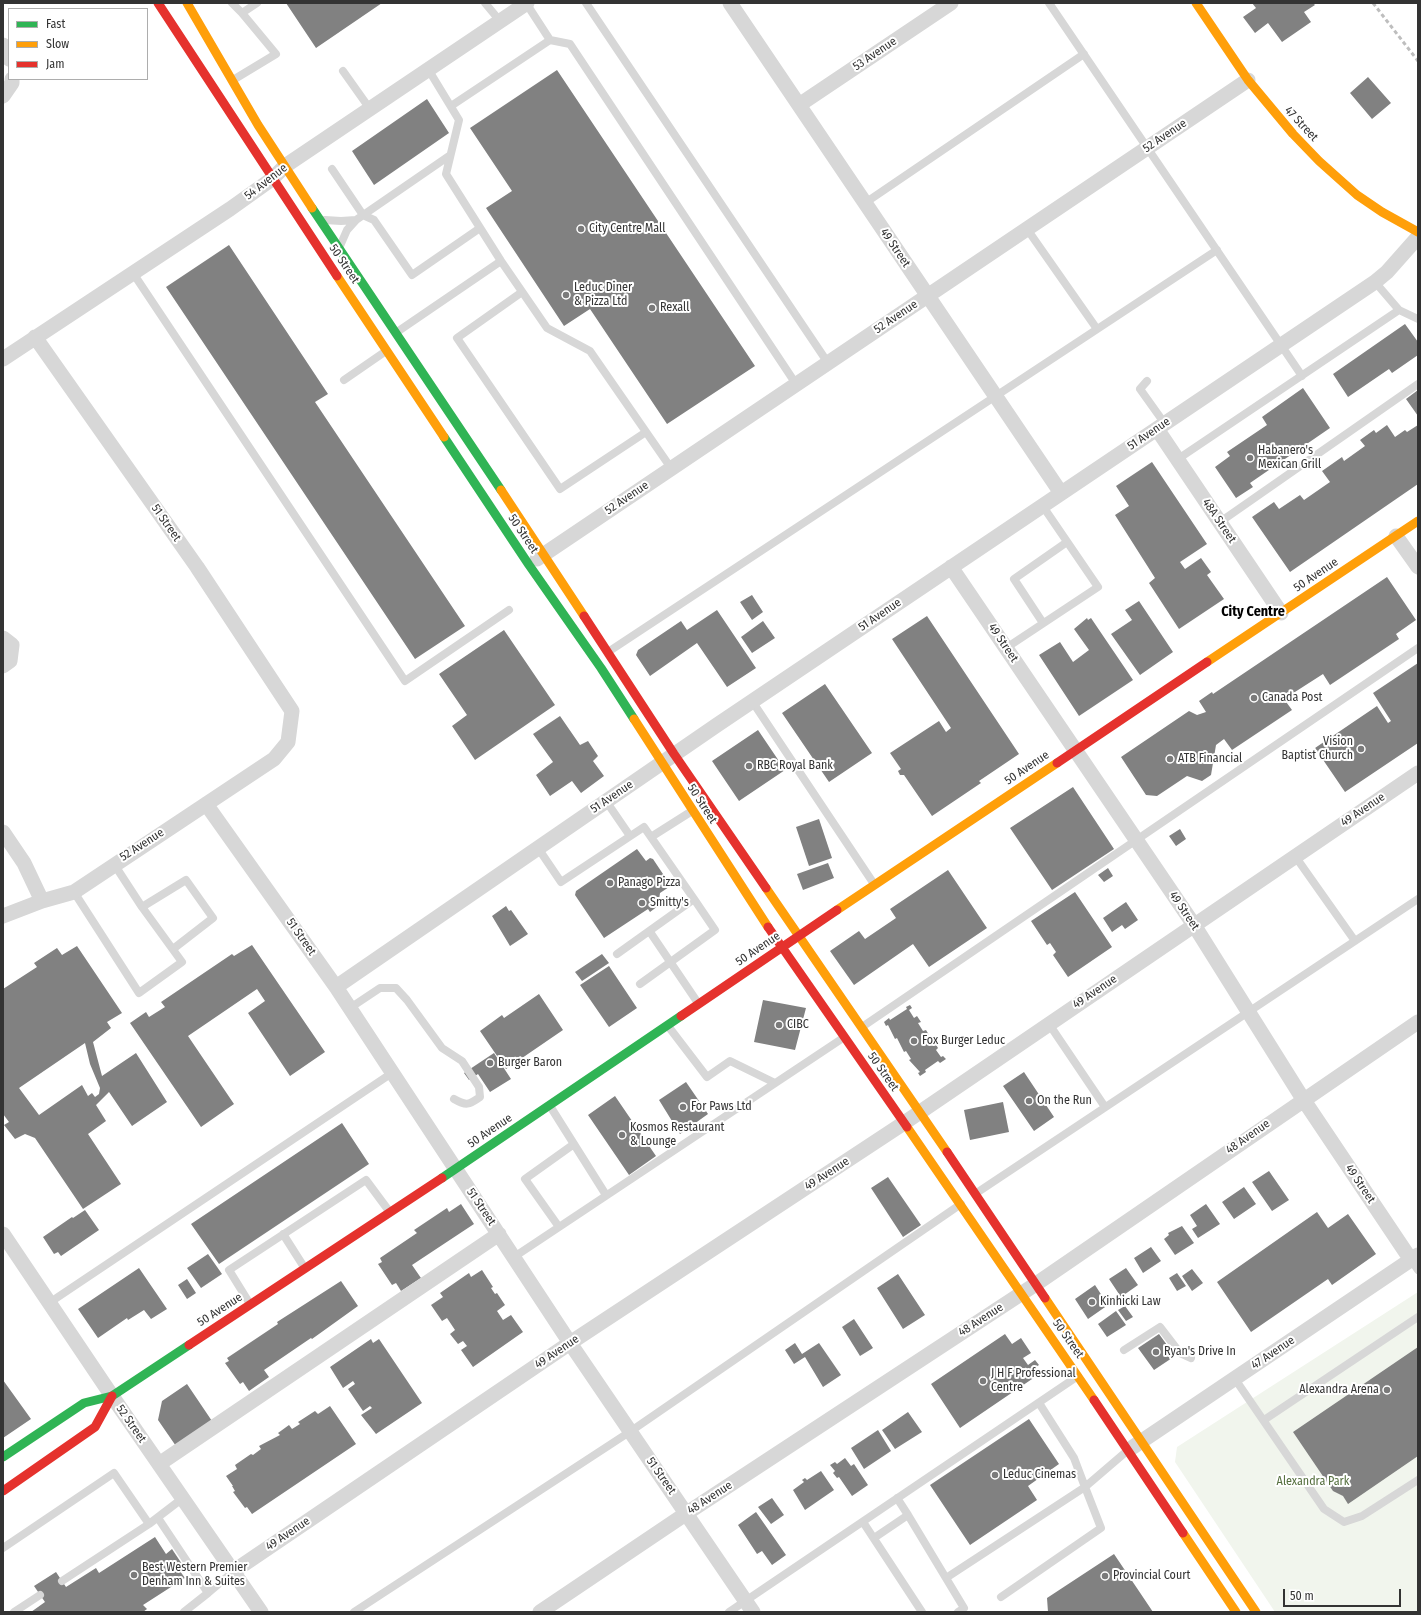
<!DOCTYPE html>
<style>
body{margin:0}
#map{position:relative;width:1421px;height:1615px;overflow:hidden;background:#fff;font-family:"Fira Sans Condensed",sans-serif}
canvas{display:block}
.frame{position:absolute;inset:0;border:4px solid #333;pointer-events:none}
.legend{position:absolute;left:8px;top:8px;width:140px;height:72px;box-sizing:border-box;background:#fff;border:1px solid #adadad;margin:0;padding:5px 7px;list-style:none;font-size:12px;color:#333}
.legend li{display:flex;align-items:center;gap:8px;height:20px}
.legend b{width:20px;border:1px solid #adadad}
.scale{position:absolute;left:1283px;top:1589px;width:118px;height:18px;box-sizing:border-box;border:2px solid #333;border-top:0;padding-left:5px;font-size:12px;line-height:14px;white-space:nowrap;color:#333;-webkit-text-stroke:3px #fff;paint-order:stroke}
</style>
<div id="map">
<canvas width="1421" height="1615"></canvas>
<div class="frame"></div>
<ul class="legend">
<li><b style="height:5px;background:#30b455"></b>Fast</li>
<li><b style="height:5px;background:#ff9f0a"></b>Slow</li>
<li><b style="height:5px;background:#e5322d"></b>Jam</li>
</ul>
<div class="scale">50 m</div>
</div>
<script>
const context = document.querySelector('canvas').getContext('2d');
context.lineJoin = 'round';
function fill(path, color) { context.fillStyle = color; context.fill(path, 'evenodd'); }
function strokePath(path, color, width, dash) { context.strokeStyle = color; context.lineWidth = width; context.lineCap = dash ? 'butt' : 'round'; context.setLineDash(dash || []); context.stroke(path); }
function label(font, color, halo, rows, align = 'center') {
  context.font = font + ' "Fira Sans Condensed",sans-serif'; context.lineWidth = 4; context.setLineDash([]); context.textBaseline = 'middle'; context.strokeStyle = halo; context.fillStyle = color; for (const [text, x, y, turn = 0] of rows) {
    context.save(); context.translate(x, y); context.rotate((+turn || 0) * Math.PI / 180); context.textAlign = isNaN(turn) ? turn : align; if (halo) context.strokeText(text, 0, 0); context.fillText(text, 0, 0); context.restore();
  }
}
fill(new Path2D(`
 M1418,1292V1612H1275L1175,1462L1177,1447Z`), '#f1f5ed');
fill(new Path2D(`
 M286,3H382L316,48Z
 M1252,3H1313L1315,5L1304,12L1311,22L1282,42L1268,23L1255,33L1243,17L1256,8Z
 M557,70L755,366L667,424L590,309L564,326L486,208L512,191L470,128Z
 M1368,77L1391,103L1372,119L1350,93Z
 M427,99L449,133L374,185L352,151Z
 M229,245L328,394L315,402L465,626L415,659L166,287Z
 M1405,324L1418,342V355L1392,373L1389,369L1348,397L1333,374Z
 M1303,388L1330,428L1250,483L1253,487L1236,498L1215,467L1230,456L1227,452L1267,425L1262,417Z
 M1418,390V416L1406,399Z
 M1387,425L1395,437L1405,430L1407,432L1418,425V484L1290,572L1252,517L1274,502L1279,509L1300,495L1304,500L1330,482L1322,471L1342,457L1344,461L1365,446L1360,440L1374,430L1376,433Z
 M1152,462L1207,544L1180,562L1185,569L1201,558L1211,572L1207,575L1224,599L1179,629L1149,583L1155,578L1115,515L1129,506L1116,486Z
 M1387,577L1416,620L1396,634L1399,639L1330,685L1323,674L1284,699L1292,710L1232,750L1224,739L1216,745L1211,775L1202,781L1187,776L1157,796L1146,795L1121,757L1189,711L1197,715L1206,712L1199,701L1212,692L1213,694Z
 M752,595L763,612L752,620L740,602Z
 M1139,601L1173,652L1140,675L1111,634L1132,620L1125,610Z
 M717,610L756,668L727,687L697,643L650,676L636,655L638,650L681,621L687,630Z
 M927,616L1019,754L979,781L981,783L932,816L904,775H900L898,771L901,769L890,753L939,721L946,732L951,728L892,639Z
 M1087,618L1088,620L1091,618L1133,680L1079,716L1039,655L1060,642L1073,662L1089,650L1074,629Z
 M763,621L775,638L752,653L741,637Z
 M504,630L555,705L475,760L452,726L467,715L439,674Z
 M1418,663V743L1345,792L1315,748L1377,706L1388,723L1391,721L1373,693Z
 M825,684L872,753L829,782L782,713Z
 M560,716L580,745L588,741L598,756L593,761L604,776L581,793L572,781L550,796L536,775L553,762L533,734Z
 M758,730L785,770L739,801L712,761Z
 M1073,787L1114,849L1052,890L1010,828Z
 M819,819L832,858L809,866L796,827Z
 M1180,829L1186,839L1176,846L1169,836Z
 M637,849L646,861L650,858L653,859L669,883V887L660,893L658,906L650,912L648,909L604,938L575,895L576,891Z
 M828,863L834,878L803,890L797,874Z
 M1108,868L1113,876L1104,882L1098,875Z
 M948,870L987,928L929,967L913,944L854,985L830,951L859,931L865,939L896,918L890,909Z
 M1075,892L1112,947L1068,977L1053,955L1056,952L1050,943L1047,945L1031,921Z
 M1126,902L1138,920L1125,929L1122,925L1112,932L1103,918Z
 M506,906L509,911L511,910L528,934L510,946L492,916Z
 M252,945L325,1052L290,1076L248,1013L265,1001L257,989L188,1036L234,1104L201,1127L130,1023L146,1012L149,1017L165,1007L161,1002L232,954L234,956Z
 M77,946L122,1013L107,1022L111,1028L93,1042L102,1076L136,1053L167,1102L132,1126L109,1092L96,1105L106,1121L88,1134L121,1184L83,1209L35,1138L25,1134L15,1139L4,1125L9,1122L3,1114V989L37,967L34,963L57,948L62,955ZM85,1043L90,1064L100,1088L99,1094L95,1097L92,1093L88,1096L82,1085L39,1115L19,1088Z
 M602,954L609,963L582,981L575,972Z
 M609,966L637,1008L609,1027L580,985Z
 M539,994L563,1030L506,1069L480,1031L502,1015L504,1018Z
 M763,1000L806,1008L795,1050L754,1042Z
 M910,1005L912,1008L909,1010L914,1018L917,1016L921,1022L918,1023L923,1031L926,1030L929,1035L927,1037L932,1044L935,1043L938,1048L936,1050L941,1057L943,1056L946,1059L940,1063L938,1061L925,1070L926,1072L920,1076L918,1073L920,1072L909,1060L911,1059L906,1051L904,1052L897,1038L895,1039L888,1025L886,1026L884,1022L889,1018L890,1020L907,1009L906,1007Z
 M494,1053L511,1079L490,1092L478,1074L469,1080L464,1073Z
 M1024,1072L1054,1117L1034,1131L1003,1086Z
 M686,1082L708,1114L680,1134L659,1100Z
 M615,1096L656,1156L629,1175L588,1115Z
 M1003,1102L1009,1132L970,1140L964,1110Z
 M342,1123L369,1164L219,1264L191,1224Z
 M1269,1171L1289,1200L1272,1211L1252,1182Z
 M888,1177L921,1225L903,1237L871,1188Z
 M1244,1187L1256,1204L1234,1219L1222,1202Z
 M461,1204L474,1224L412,1265L421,1278L401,1291L396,1283L392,1285L378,1264L382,1262L380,1258L417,1233L414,1230L447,1208L449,1212Z
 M1206,1204L1220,1224L1198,1238L1192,1229L1197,1226L1190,1215Z
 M85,1210L99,1230L61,1256L58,1252L54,1254L43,1237L72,1217L73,1218Z
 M1317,1212L1328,1228L1348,1214L1376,1254L1332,1285L1328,1279L1251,1332L1217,1282Z
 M1182,1226L1194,1243L1175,1255L1164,1239L1169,1235L1168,1233Z
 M1151,1247L1161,1261L1143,1273L1134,1258Z
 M208,1254L222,1274L201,1288L187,1268Z
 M139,1268L167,1309L151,1319L144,1310L128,1320L127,1318L98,1338L78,1309Z
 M1126,1268L1138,1285L1121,1297L1109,1279Z
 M1192,1269L1203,1283L1192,1291L1182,1276Z
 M482,1270L493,1287L491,1288L495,1294L497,1293L505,1305L497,1311L503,1320L511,1315L523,1332L473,1367L461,1350L467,1346L463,1341L458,1344L450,1334L455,1330L447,1318L442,1321L431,1305L443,1297L440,1293L469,1273L471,1277Z
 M1177,1273L1186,1286L1177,1291L1169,1278Z
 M898,1274L925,1315L903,1329L877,1288Z
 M187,1279L196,1293L187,1299L178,1285Z
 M341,1281L358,1306L312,1339L311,1338L264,1370L269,1377L249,1391L243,1382L240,1384L225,1363L229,1361L227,1358L278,1324L277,1322Z
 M1095,1285L1108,1305L1088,1319L1075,1299Z
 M1125,1306L1133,1317L1126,1321L1118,1310Z
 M1116,1311L1126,1325L1107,1337L1098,1324Z
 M854,1319L873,1348L860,1356L842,1327Z
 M1005,1334L1012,1344L1021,1338L1031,1353L1023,1358L1028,1365L1035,1360L1039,1365L1031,1370L1035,1377L960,1428L931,1384Z
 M1159,1334L1175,1356L1154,1370L1138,1348Z
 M371,1339L373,1343L379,1339L422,1403L376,1434L361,1415L372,1408L370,1406L363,1411L348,1389L355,1384L353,1381L343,1388L330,1367Z
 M795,1343L802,1354L819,1343L841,1375L823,1387L805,1357L794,1364L785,1350Z
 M1418,1347V1456L1348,1504L1343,1496L1333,1491L1293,1432Z
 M3,1380L31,1419L3,1438Z
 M187,1384L214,1424L178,1449L158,1420L162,1401Z
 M330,1406L356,1444L252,1514L247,1507L245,1508L233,1492L235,1491L232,1486H233L226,1476L237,1469L235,1465L251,1454L253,1455L261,1449L259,1446L280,1435L278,1433L289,1425L292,1429L300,1424L298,1422L315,1411L318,1414Z
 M908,1412L922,1432L895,1449L882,1430Z
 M1029,1419L1059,1464L1028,1486L1037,1500L970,1545L930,1485Z
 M878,1430L891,1451L864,1469L851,1448Z
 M845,1458L851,1466L854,1464L868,1485L852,1496L839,1477L837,1478L833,1473L835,1471L830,1465L835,1462L837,1464Z
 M821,1471L834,1490L805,1510L793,1490L804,1482L802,1480L805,1478L807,1480Z
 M772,1498L784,1515L771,1524L758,1507Z
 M756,1512L786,1555L772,1565L762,1551L757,1554L738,1525Z
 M155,1537L166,1554L172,1549L182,1564L177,1567L185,1578L143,1605L147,1609L143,1612H31L45,1602L34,1586L56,1572L66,1587L96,1568L99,1573Z
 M1114,1554L1153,1612H1048L1047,1598Z`), '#818181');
strokePath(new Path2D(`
 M232,3L242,13
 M485,3L500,21
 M526,3L550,40
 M586,3L828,363
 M1049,3L1302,376
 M428,69L459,120L446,174L501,261L547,328L590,351L671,468
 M343,71L370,109
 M233,80L276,54L242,13L257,3
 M451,106L550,40L570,44L796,384
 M332,169L363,215L374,220L412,275L480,228
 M865,203L1084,54
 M325,220L341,221L356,220L347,230L340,246
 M356,220L449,156
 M1027,229L1097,329
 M133,273L405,681L509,610
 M1375,282L1399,310L1418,319
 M522,292L457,338L560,489L646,432
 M397,332L501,261
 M344,380L386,351
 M1147,381L1140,389L1165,424
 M1178,459L1399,310
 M1220,522L1418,384
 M1043,623L1014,579L1067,542
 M1006,648L1098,587L1042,505
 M608,652L1217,250
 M752,701L874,884
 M606,801L630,836
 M651,837L692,811
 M538,848L561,882L644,827L694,899L617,954
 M1295,856L1355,941
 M74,892L139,993L182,962L142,907L114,864
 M142,907L186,880L213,918L173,949
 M650,932L698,1003
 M640,984L715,930L694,899
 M350,1008L380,988H396L407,1000L442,1048L462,1061L479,1087L480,1097C469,1105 466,1106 454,1099
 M1049,1024L1105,1107
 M668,1026L707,1077L730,1061L775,1083
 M862,1027L1418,648
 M550,1106L606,1195
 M975,1194L1418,899
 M559,1227L525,1179L574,1144
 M283,1234L304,1267
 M514,1257L843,1038
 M1411,1260L1418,1270
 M49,1303L392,1073
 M250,1304L229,1270L366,1180L389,1211
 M1124,1350L1160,1327L1180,1353L1191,1358
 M1235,1379L1324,1509L1344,1522L1362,1516L1418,1480
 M1264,1420L1418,1317
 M897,1498L908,1515
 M158,1518L208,1593L234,1571
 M863,1522L922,1612
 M874,1538L908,1515L964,1608L958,1612
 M3,1548L114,1473L149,1524L183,1498
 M946,1578L1085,1487L1074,1458L1039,1403
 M62,1581L149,1524
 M1001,1597L1101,1528L1085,1487L1127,1451
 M14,1612L40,1595
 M184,1612L208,1593
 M354,1612L631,1431L961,1204
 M729,1612L1078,1376`), '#d7d7d7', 8);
strokePath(new Path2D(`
 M730,3L1061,493
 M3,45L9,59
 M3,96L12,83V79
 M799,105L951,3
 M3,359L230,209L272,179L285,166L527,3
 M1157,429L1281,613
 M1396,536L1418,567
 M537,559L1248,80
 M951,567L1194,925L1303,1099L1411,1260
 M3,638L12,645L10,661L3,666
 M206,804L336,987L570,1343L753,1612
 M3,832L24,863L42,901
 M3,916L42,901L74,892L274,759L288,742L292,711L197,567L35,337
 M336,987L717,725L1375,282L1387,272L1418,237
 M3,1234L112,1396L261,1612
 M1133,1447L1418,1255
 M159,1464L499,1234
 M234,1571L570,1343L904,1123L1418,773
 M540,1612L687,1513L1036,1284L1418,1022`), '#d7d7d7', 15);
strokePath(new Path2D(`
 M312,208L501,490
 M444,437L529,565L601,668L634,719
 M442,1178L681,1016
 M3,1457L84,1403L112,1396L189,1345`), '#30b455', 9);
strokePath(new Path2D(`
 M187,3L258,125L312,208
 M1196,3L1248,80L1293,134L1319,161L1357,195L1382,212L1418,232
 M337,276L444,437
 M501,490L584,616
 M1207,662L1418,521
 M634,719L768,927
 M766,888L947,1152
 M837,910L1057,763
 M907,1127L1094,1400
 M1045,1298L1256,1612
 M1183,1533L1236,1612`), '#ff9f0a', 9);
strokePath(new Path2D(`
 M158,3L337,276
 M584,616L674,754L766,888
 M1057,763L1207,662
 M768,927L907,1127
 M681,1016L837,910
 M947,1152L1045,1298
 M189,1345L442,1178
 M1094,1400L1183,1533
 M3,1491L95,1427L112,1396`), '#e5322d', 9);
strokePath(new Path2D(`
 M1373,3L1418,61`), '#bebebe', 3, [4, 3]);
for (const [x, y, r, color] of [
 [581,229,4,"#7a7a7a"],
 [566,295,4,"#7a7a7a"],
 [652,308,4,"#7a7a7a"],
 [1250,458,4,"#7a7a7a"],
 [1254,698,4,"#7a7a7a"],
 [1361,749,4,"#7a7a7a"],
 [1170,759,4,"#7a7a7a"],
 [749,766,4,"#7a7a7a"],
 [610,883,4,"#7a7a7a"],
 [642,903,4,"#7a7a7a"],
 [779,1025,4,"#7a7a7a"],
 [914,1041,4,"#7a7a7a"],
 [490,1063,4,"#7a7a7a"],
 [1029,1101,4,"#7a7a7a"],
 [683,1107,4,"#7a7a7a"],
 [622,1135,4,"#7a7a7a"],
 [1092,1302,4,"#7a7a7a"],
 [1156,1352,4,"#7a7a7a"],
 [983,1381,4,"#7a7a7a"],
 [1387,1390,4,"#7a7a7a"],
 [995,1475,4,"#7a7a7a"],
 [134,1575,4,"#7a7a7a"],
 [1105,1576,4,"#7a7a7a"]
]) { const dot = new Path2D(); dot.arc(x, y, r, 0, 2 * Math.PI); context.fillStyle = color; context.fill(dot); strokePath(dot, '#fff', 1.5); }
label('12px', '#333', '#fff', [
 ["53 Avenue",875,54,-34],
 ["47 Street",1301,124,47],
 ["52 Avenue",1165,136,-34],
 ["54 Avenue",266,182,-38],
 ["49 Street",895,248,56],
 ["50 Street",344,264,56],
 ["52 Avenue",896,317,-34],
 ["51 Avenue",1149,434,-34],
 ["52 Avenue",627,498,-34],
 ["48A Street",1219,521,56],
 ["51 Street",166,523,55],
 ["50 Street",523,534,56],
 ["50 Avenue",1316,575,-34],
 ["51 Avenue",880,615,-34],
 ["49 Street",1003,643,56],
 ["50 Avenue",1027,768,-34],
 ["51 Avenue",612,797,-34],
 ["50 Street",702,804,57],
 ["49 Avenue",1363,810,-34],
 ["52 Avenue",142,845,-33],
 ["49 Street",1184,911,56],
 ["51 Street",301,937,55],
 ["50 Avenue",758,949,-34],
 ["49 Avenue",1095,992,-34],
 ["50 Street",883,1072,55],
 ["50 Avenue",490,1131,-34],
 ["48 Avenue",1248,1137,-35],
 ["49 Avenue",827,1174,-33],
 ["49 Street",1360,1184,56],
 ["51 Street",481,1207,56],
 ["50 Avenue",220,1310,-33],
 ["48 Avenue",981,1320,-33],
 ["50 Street",1068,1339,55],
 ["49 Avenue",557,1352,-34],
 ["47 Avenue",1273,1353,-34],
 ["52 Street",131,1424,55],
 ["51 Street",661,1476,55],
 ["48 Avenue",710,1498,-33],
 ["49 Avenue",288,1534,-34]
]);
label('12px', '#333', '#fff', [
 ["City Centre Mall",589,229],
 ["Leduc Diner",574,288],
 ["& Pizza Ltd",574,302],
 ["Rexall",660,308],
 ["Habanero's",1258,451],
 ["Mexican Grill",1258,465],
 ["Canada Post",1262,698],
 ["Vision",1353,742,"right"],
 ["Baptist Church",1353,756,"right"],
 ["ATB Financial",1178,759],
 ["RBC Royal Bank",757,766],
 ["Panago Pizza",618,883],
 ["Smitty's",650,903],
 ["CIBC",787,1025],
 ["Fox Burger Leduc",922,1041],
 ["Burger Baron",498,1063],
 ["On the Run",1037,1101],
 ["For Paws Ltd",691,1107],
 ["Kosmos Restaurant",630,1128],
 ["& Lounge",630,1142],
 ["Kinhicki Law",1100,1302],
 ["Ryan's Drive In",1164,1352],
 ["J H F Professional",991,1374],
 ["Centre",991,1388],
 ["Alexandra Arena",1379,1390,"right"],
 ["Leduc Cinemas",1003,1475],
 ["Best Western Premier",142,1568],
 ["Denham Inn & Suites",142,1582],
 ["Provincial Court",1113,1576]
], 'left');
label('12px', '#56703f', '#fff', [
 ["Alexandra Park",1313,1482]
]);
label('bold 14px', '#000', '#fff', [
 ["City Centre",1253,612]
]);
</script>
